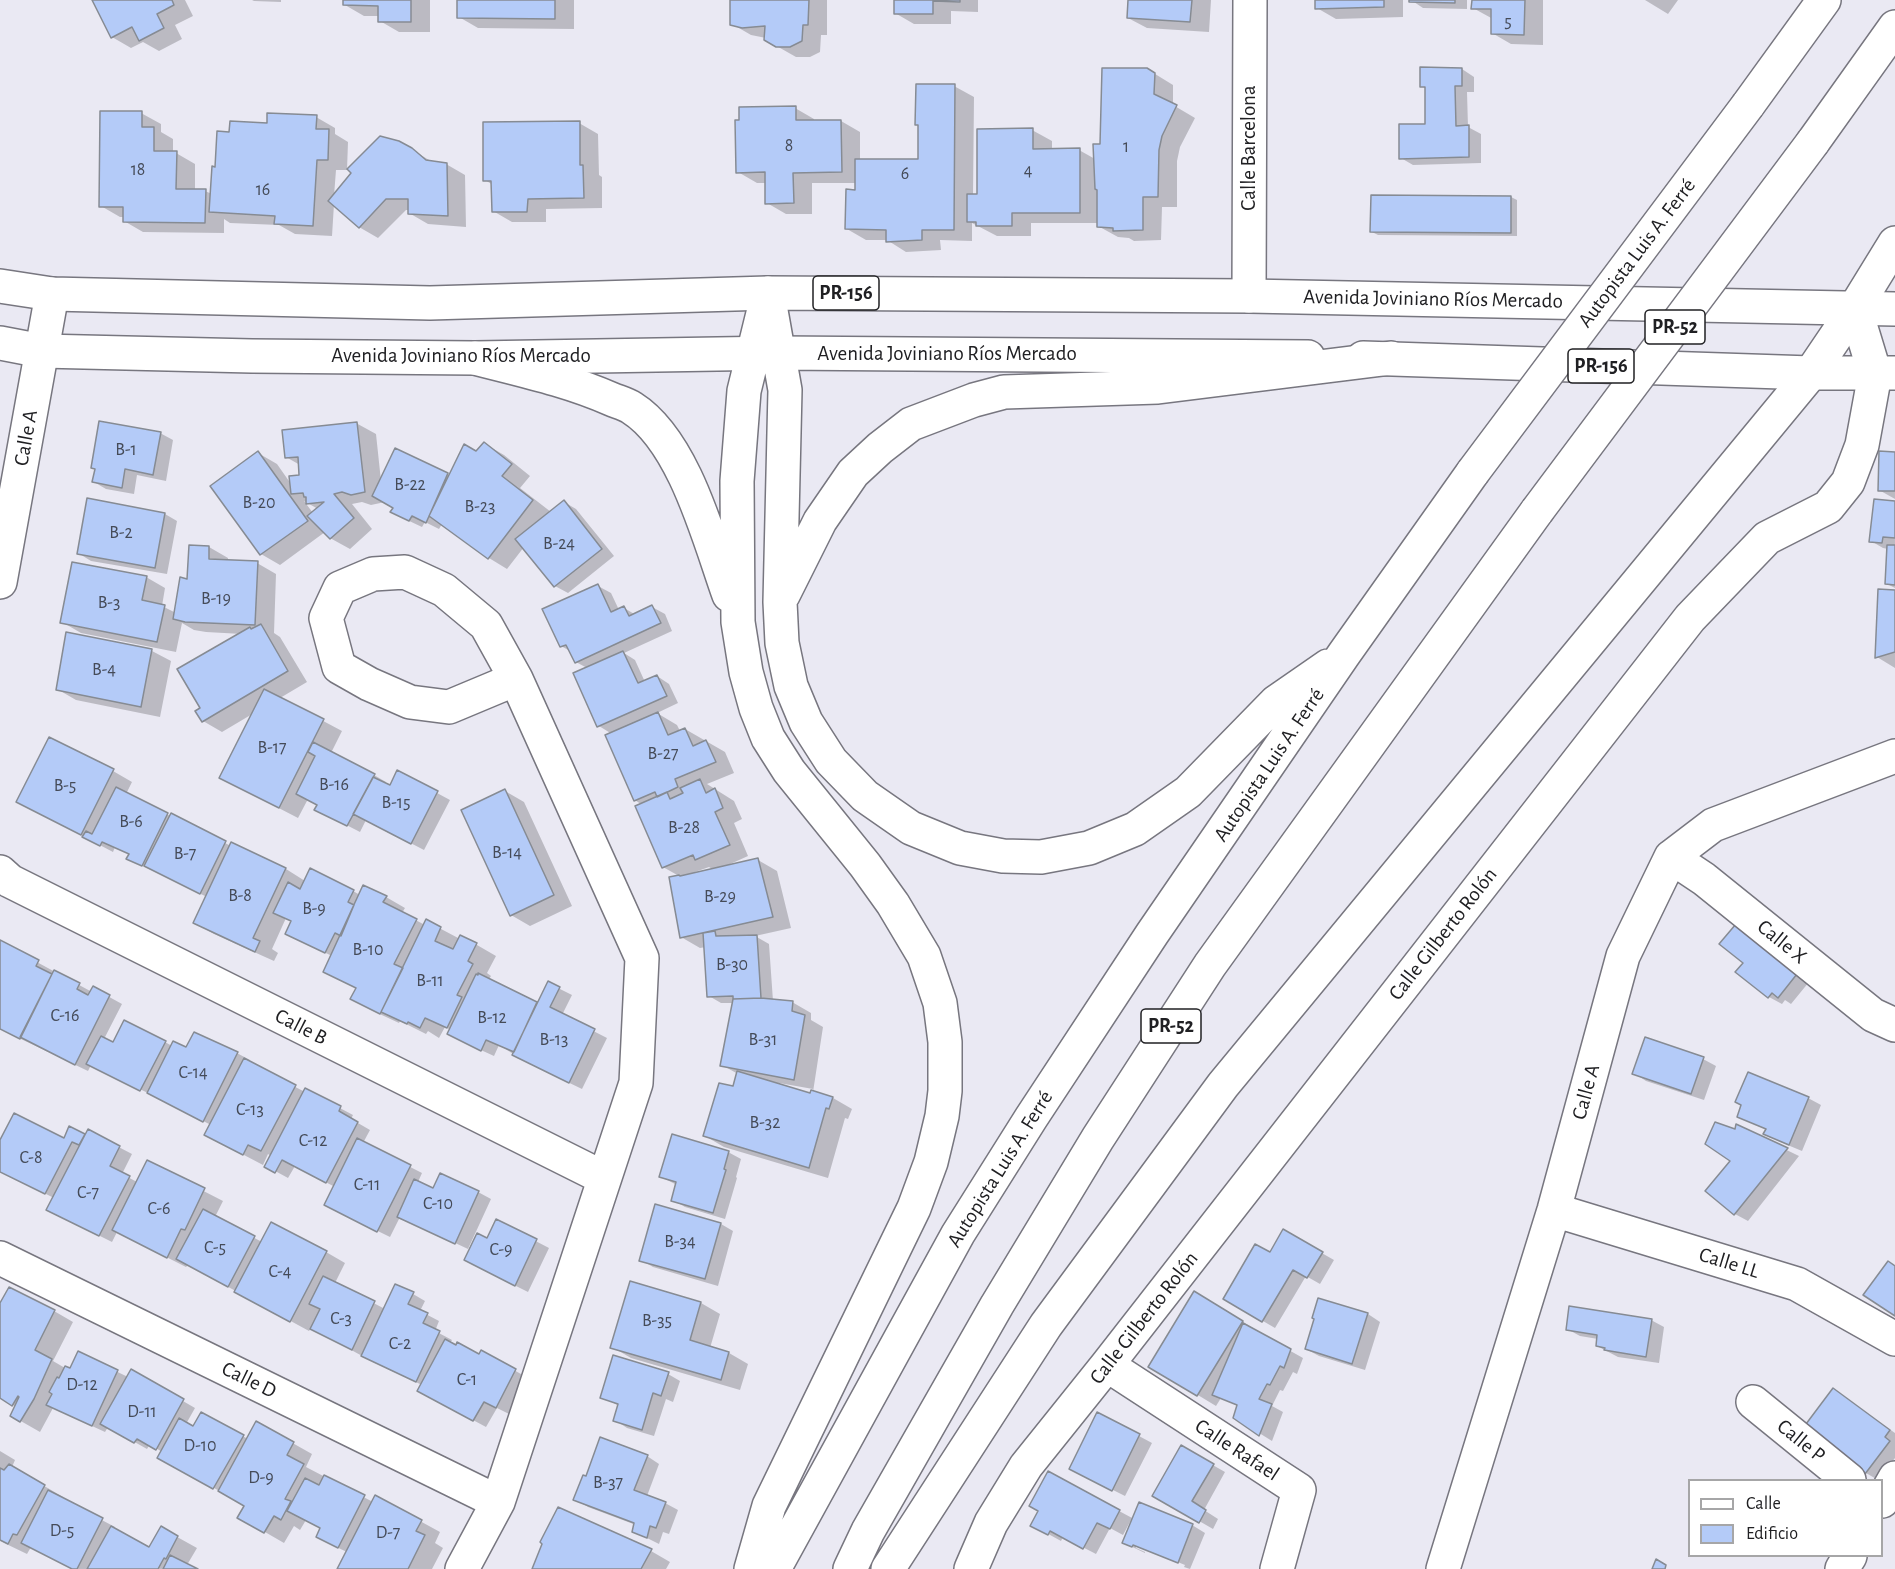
<!DOCTYPE html>
<meta charset="utf-8">
<style>
body{margin:0}
#map{position:relative;width:1895px;height:1569px;overflow:hidden;background:#eae9f3;font-family:"Alegreya Sans",sans-serif}
canvas{display:block}
.legend{position:absolute;left:1688px;top:1479px;width:195px;height:78px;box-sizing:border-box;background:#fff;border:2px solid #a6a6a7;margin:0;padding:8px 10px;list-style:none;font-size:18px;color:#202023}
.legend li{display:flex;align-items:center;gap:12px;height:30px}
.legend b{width:30px;border:2px solid #a6a6a7}
</style>
<div id="map">
<canvas width="1895" height="1569"></canvas>
<ul class="legend">
<li><b style="height:8px;background:#fff"></b>Calle</li>
<li><b style="height:16px;background:#b4cbf8"></b>Edificio</li>
</ul>
</div>
<script>
const context = document.querySelector('canvas').getContext('2d');
context.lineJoin = 'round';
function fill(path, color) { context.fillStyle = color; context.fill(path, 'evenodd'); }
function strokePath(path, color, width, dash) { context.strokeStyle = color; context.lineWidth = width; context.lineCap = dash ? 'butt' : 'round'; context.setLineDash(dash || []); context.stroke(path); }
function label(font, color, halo, rows, align = 'center') {
  context.font = font + ' "Alegreya Sans",sans-serif'; context.lineWidth = 5; context.setLineDash([]); context.textBaseline = 'middle'; context.strokeStyle = halo; context.fillStyle = color; for (const [text, x, y, turn = 0] of rows) {
    context.save(); context.translate(x, y); context.rotate((+turn || 0) * Math.PI / 180); context.textAlign = isNaN(turn) ? turn : align; if (halo) context.strokeText(text, 0, 0); context.fillText(text, 0, 0); context.restore();
  }
}
fill(new Path2D(`
 M94,0H185L193,16L175,25L182,39L159,51L143,42L131,48L112,37Z
 M252,0H281V2L254,1Z
 M345,0H430V32H399L380,21L379,16H364L345,5Z
 M459,0H574V29L478,28L459,17Z
 M732,0H827V35H821L820,52L810,57H796L766,40V38L751,35L732,24Z
 M895,0H978V12L951,11V24H914L895,13Z
 M1130,0H1211L1209,32L1147,28L1128,18Z
 M1316,0H1403V17L1336,19L1317,8Z
 M1411,0H1467V9L1423,8Z
 M1473,0H1543V45L1511,44L1492,33L1493,19L1473,8Z
 M1645,0H1678L1668,14Z
 M1147,69L1173,85V105L1195,118L1180,147L1177,161V207H1162L1161,240L1134,241L1129,238L1118,237L1098,226V223H1031V236H997L972,223V241L940,240L941,250L906,252L887,240H866L847,229L856,191V183H812V214H786L767,203L766,183H757L738,172L795,108L814,119V122L841,121L860,132V160L919,161L954,86L974,97L973,196L979,195L1032,130L1052,141V150H1079L1095,159L1102,145Z
 M1462,69L1474,77V92H1467L1468,127L1481,134V163L1413,165L1401,158L1426,126V89L1422,86Z
 M141,113L161,124V132L173,139V153H176L195,164V190L205,191L212,194L217,169L231,133L268,125L316,117L335,128V134L348,142L347,170H336L334,196L399,142L434,163L446,164L465,175L466,227L428,224L409,213V210H406L378,238L359,227L334,204L332,236L295,234L279,225L230,223L224,219V233L143,232L124,221V217H120L101,206Z
 M579,123L598,134L599,175L602,177V208L546,209V222H512L493,211V185L485,180Z
 M1511,197L1517,200V236L1378,235L1372,232Z
 M356,423L376,434L381,481L396,450L450,476L485,444L504,455L530,476L520,488L551,512L564,502L576,509L614,556L568,593L555,586L524,547L507,569L489,558L442,524L439,529L425,522L422,527L405,519L395,508L385,502L371,505L362,502L352,504L372,529L350,549L330,538L325,532L280,565L261,554L258,453L277,464L291,484L301,476L300,465L286,457ZM304,501L318,509L313,513Z
 M160,433L173,440L166,481L137,475L134,494L106,489L94,482Z
 M1895,453V499L1879,490Z
 M1895,503V588L1887,584L1888,549L1883,548L1871,541Z
 M165,514L177,521L167,574L91,561L78,553Z
 M209,547L228,558V561L257,563L276,574L274,633L280,637L307,682L280,698L342,731L331,753L374,775L386,782L385,785L390,787L398,772L450,800L424,850L366,820L360,832L329,816L319,805L308,799L298,818L240,788L254,713L222,732L203,721L202,708L242,634L206,632L194,630L182,623L176,652L81,633L62,622L146,577L165,588L162,606L176,613L189,580Z
 M598,586L611,593L619,610L624,608L636,615L652,607L665,614L672,631L624,653L635,660L645,682L657,676L669,684L678,703L657,713L677,725L680,731L685,729L725,752L734,773L707,784L734,801L742,819L734,823L748,856L728,865V866L758,860L777,871L791,928L755,936L769,944L773,1001L792,1002L811,1013V1020L823,1027L813,1092L833,1098L852,1109L848,1119L845,1118L828,1178L724,1147L705,1136L734,1088L738,1074L722,1065L734,1003H721L709,996L706,947L700,948L681,937L679,876L663,867L642,805L635,800L612,734L599,726L587,668L576,662L572,652L561,646ZM709,867L714,870L696,874L695,872ZM779,1083L813,1089L811,1095L778,1085Z
 M1895,591V668L1877,657Z
 M152,651L171,661L160,717L76,700L57,689Z
 M113,771L132,782L126,794L231,846L232,844L286,869L305,881L353,891L360,895L386,897L405,908L402,913L425,925L426,921L460,939L461,937L477,945L496,956L487,973L491,976L488,981L538,1004L548,983L572,995L562,1015L607,1038L582,1089L526,1062L499,1045L494,1056L461,1041L451,1030L445,1027L439,1038L428,1031L426,1034L400,1021L399,1023L371,1010L352,999L357,989L325,972L332,956L299,940L293,922L286,918L272,949L278,953L274,961L214,934L195,923L207,897L141,865L130,854L115,847L113,852L37,812Z
 M505,791L524,802L572,906L530,926L511,915Z
 M1736,926L1809,982L1791,1004L1785,1000L1782,1004L1769,997L1737,972L1745,962Z
 M0,942L92,992L93,988L122,1004L104,1039L114,1044L165,1042L172,1046L187,1049L216,1042L250,1060L249,1063L305,1092L306,1090L353,1115L351,1119L370,1130L363,1143L422,1173L418,1182L433,1190L478,1192L491,1199L468,1249L400,1217L390,1237L339,1212L335,1187L295,1166L288,1178L266,1166L271,1156L268,1154L263,1165L225,1145L211,1125L154,1096L91,1065L88,1071L0,1029Z
 M1646,1039L1703,1059L1716,1066L1704,1100L1646,1081L1634,1073Z
 M1808,1098L1821,1105L1802,1151L1778,1141L1765,1134L1767,1130L1739,1116Z
 M1737,1126L1799,1156L1748,1221L1735,1214L1707,1191L1732,1160Z
 M70,1128L86,1136L88,1131L132,1154L122,1174L137,1182L147,1162L223,1201L215,1217L262,1242L326,1252L345,1263L335,1283L385,1309L413,1294L425,1301L420,1311L439,1321L435,1331L452,1340L450,1343L480,1356L482,1352L528,1378L509,1414L497,1408L486,1427L432,1398L422,1385L375,1363L311,1328L309,1331L188,1265L186,1267L117,1232L112,1242L60,1216L54,1198L0,1171V1143L64,1140Z
 M728,1152L741,1159L736,1177L737,1178L725,1219L685,1207L673,1200L677,1185L661,1177Z
 M497,1221L549,1248L528,1292L478,1267L488,1240Z
 M721,1224L733,1231L718,1286L653,1267L641,1260Z
 M1283,1231L1334,1260L1320,1284L1306,1276L1275,1328L1225,1299L1270,1254Z
 M701,1303L720,1314L710,1348L729,1353L748,1364L740,1390L631,1358L612,1347Z
 M1214,1304L1261,1333L1260,1334L1303,1358L1297,1374L1293,1372L1283,1391L1280,1390L1272,1406L1283,1412L1272,1441L1235,1418L1238,1406L1221,1398L1216,1406L1150,1366Z
 M0,1307L54,1311L73,1322L53,1361L65,1368L71,1370L78,1353L128,1377L131,1371L195,1408L186,1424L194,1428L202,1414L248,1439L257,1423L312,1454L306,1467L373,1502L376,1497L440,1532L435,1543L443,1548L432,1569H338L347,1552L330,1544L322,1528L306,1520L300,1530L294,1526L284,1543L239,1517L246,1506L159,1457L162,1452L150,1444L147,1449L108,1427L105,1432L53,1408L40,1432L12,1416L16,1407L0,1397Z
 M1368,1314L1380,1322L1365,1370L1319,1356L1306,1349Z
 M1651,1320L1664,1327L1659,1363L1618,1357L1597,1346L1598,1339L1580,1336L1567,1329Z
 M668,1374L680,1381L673,1402L666,1399L654,1436L627,1428L615,1420L619,1406L602,1397Z
 M1833,1390L1895,1433V1458L1878,1480L1866,1473L1805,1428Z
 M1098,1414L1152,1443L1125,1496L1083,1475Z
 M1181,1447L1225,1472L1204,1510L1218,1519L1213,1529L1154,1495Z
 M0,1451L15,1460L12,1467L63,1497L62,1499L115,1527L113,1529L150,1549L161,1528L197,1548L187,1565L195,1569H73L31,1547L27,1554L0,1541Z
 M647,1456L659,1464L647,1496L665,1503L678,1510L669,1534L663,1532L659,1544L633,1531L636,1525L588,1507L575,1499Z
 M1048,1473L1134,1519L1140,1504L1192,1525L1205,1533L1190,1569L1184,1567L1185,1565L1136,1545V1548L1145,1552V1553L1124,1543L1133,1521L1131,1520L1123,1535L1110,1528L1096,1554L1063,1537L1061,1541L1032,1525L1040,1510Z
 M558,1509L651,1551L670,1562L666,1569H533Z`), '#0003');
const building = new Path2D(`
 M92,0H172L174,5L157,14L164,28L139,41L132,27L111,38Z
 M343,0H411V22H378V6L343,5Z
 M457,0H555V19L457,18Z
 M730,0H809L808,25H803L802,41L790,47H776L764,40L765,26L742,28L730,25Z
 M894,0H960V2L933,1V14H894Z
 M1128,0H1192L1190,22L1127,18Z
 M1315,0H1384V7L1315,9Z
 M1409,0H1455V3L1409,2Z
 M1472,0H1525L1524,35L1491,34V9H1471Z
 M1420,67L1462,68V86H1455L1456,126L1469,125V157L1399,159V124H1425V87H1420Z
 M1102,68H1147L1155,73L1154,94L1177,105L1162,136L1159,150L1158,197H1143V230L1113,231V228L1097,227V190L1095,189L1093,144H1100Z
 M916,84H955L954,230H922V240L886,242V230L845,229L846,189L855,190V159H918V125H915Z
 M796,106V120H841L842,172L793,173L794,203L765,204V172L736,173L735,120H739V107Z
 M100,111H142V127H154V151H177L176,189H206L205,223L123,222V207H99Z
 M267,113L317,115L316,129H329L328,160H317L313,226L274,224L275,216L209,212L212,166L215,167L217,131L229,132L230,121L267,123Z
 M580,121V165H583L584,198L528,199L527,212H492L491,181H483V122Z
 M1033,128V149L1080,148V213H1012V226H976V222H967V194H977V129Z
 M380,136L399,141L412,148L426,160L447,163L448,216L408,214V199H386L359,228L328,201L351,173L347,169Z
 M1371,195L1511,196V233L1370,232Z
 M99,421L161,432L153,475L125,469L122,488L92,482L95,469L91,468Z
 M357,422L365,492L351,495L342,492L334,494L354,518L330,539L307,516L324,502L306,504V497H304L303,493L291,494L289,476L299,475L298,457L285,458L282,430Z
 M484,442L512,464L502,476L533,500L488,559L429,516L464,444L476,451Z
 M395,448L448,473L426,523L412,516L409,521L390,512L393,508L372,496Z
 M258,451L308,521L260,555L210,486Z
 M1879,451L1895,452V491H1878Z
 M87,498L165,513L155,568L77,554Z
 M1874,499L1895,501V538L1883,537L1882,543L1869,542Z
 M564,500L602,549L554,587L515,539Z
 M189,545L209,546V559L258,561L255,625L185,622L173,619L180,577L187,579Z
 M1887,545H1895V585L1885,584Z
 M72,562L147,576L142,600L165,605L157,642L60,623Z
 M598,584L611,612L624,606L629,616L652,605L661,623L575,663L566,645L560,647L542,609Z
 M1878,589L1895,590V652L1875,658Z
 M261,624L288,671L202,722L195,711L200,708L177,669L250,627L251,629Z
 M66,632L152,649L141,707L56,690Z
 M623,651L638,683L657,675L667,696L597,727L573,673Z
 M264,689L324,719L279,808L219,778Z
 M658,712L668,735L685,728L693,746L706,740L716,762L675,779L678,787L657,797L655,792L634,801L605,735Z
 M49,737L114,769L81,835L16,802Z
 M313,742L375,774L347,826L314,810L317,805L296,794L315,756L308,752Z
 M397,770L438,791L411,844L353,814L373,777L390,785Z
 M700,779L706,793L715,788L723,808L715,812L730,845L695,860L693,855L662,868L635,806L667,792L670,799L683,793L680,788Z
 M116,787L168,813L142,866L126,859L129,854L102,842L100,846L82,837L86,831L92,834Z
 M505,789L554,895L510,916L461,810Z
 M171,813L226,841L200,894L144,866Z
 M231,842L286,868L253,938L260,941L255,952L193,923Z
 M758,858L773,917L680,938L669,877L679,875L680,876Z
 M310,868L354,890L348,902L354,905L341,936L335,933L325,953L285,934L291,921L273,913L288,882L300,889Z
 M363,885L387,896L383,902L417,919L394,964L403,968L380,1014L350,999L356,988L323,972Z
 M426,919L441,927L435,941L453,949L460,935L477,943L468,961L473,964L457,995L462,997L447,1028L425,1018L420,1028L408,1022L407,1024L381,1012Z
 M1736,924L1797,974L1778,998L1772,993L1768,998L1735,972L1743,963L1719,944Z
 M715,931L716,936L757,935L761,998L733,999V996L707,997L703,933Z
 M0,940L39,960L36,966L52,974L20,1039L0,1029Z
 M54,970L80,983L77,989L88,995L93,986L110,995L75,1065L20,1037Z
 M478,973L537,1002L514,1052L486,1040L481,1051L447,1034L476,974L478,975Z
 M548,981L560,987L550,1007L595,1029L569,1083L512,1055Z
 M761,998L793,1001L792,1011L805,1015L794,1080L720,1066L733,999Z
 M124,1020L166,1041L140,1091L86,1064L101,1036L113,1042Z
 M194,1032L238,1052L203,1122L147,1093L173,1041L186,1047Z
 M1645,1037L1704,1057L1691,1094L1632,1074Z
 M244,1058L296,1085L261,1151L248,1145L243,1155L204,1135Z
 M737,1071L810,1093L811,1090L833,1097L829,1109L826,1108L809,1168L703,1136L719,1083L733,1086Z
 M1748,1072L1809,1097L1789,1145L1763,1134L1766,1129L1737,1117L1741,1105L1735,1102Z
 M305,1088L341,1106L339,1111L358,1122L326,1183L282,1160L275,1173L264,1167Z
 M14,1113L64,1138L69,1126L85,1134L79,1145L72,1142L45,1194L0,1172V1140Z
 M1715,1122L1735,1129L1736,1124L1788,1148L1734,1215L1705,1191L1730,1161L1705,1144Z
 M88,1129L120,1146L110,1166L130,1176L99,1236L46,1210Z
 M672,1134L729,1151L724,1169L726,1170L713,1213L671,1201L676,1182L659,1177Z
 M357,1138L411,1165L377,1232L324,1205Z
 M147,1160L205,1188L185,1230L181,1229L167,1258L112,1230Z
 M440,1173L479,1191L455,1244L397,1217L414,1179L433,1188Z
 M655,1204L721,1223L705,1279L639,1261Z
 M203,1209L255,1236L228,1287L176,1259Z
 M496,1219L537,1239L515,1286L464,1260L477,1233L487,1238Z
 M271,1222L327,1251L290,1322L234,1292Z
 M1283,1229L1323,1252L1307,1278L1293,1270L1262,1322L1223,1299L1255,1244L1270,1252Z
 M1888,1261L1895,1266V1316L1863,1295Z
 M323,1276L375,1301L352,1350L310,1329L320,1309L309,1304Z
 M630,1281L701,1302L690,1340L729,1352L721,1380L610,1348Z
 M395,1284L414,1292L408,1304L428,1313L423,1323L440,1331L416,1382L361,1356Z
 M9,1287L55,1310L35,1350L52,1359L34,1399L20,1422L10,1416L19,1397L18,1396L12,1406L0,1398V1303Z
 M1194,1291L1243,1321L1197,1396L1148,1367Z
 M1318,1298L1368,1313L1352,1364L1305,1349L1314,1319L1312,1318Z
 M1569,1306L1652,1319L1646,1357L1604,1350L1605,1348L1596,1346L1597,1335L1566,1330Z
 M1243,1323L1291,1349L1284,1368L1280,1366L1270,1385L1267,1384L1259,1399L1272,1404L1259,1436L1233,1418L1237,1405L1212,1395Z
 M445,1339L456,1345L457,1342L479,1354L481,1350L516,1369L496,1408L484,1402L473,1421L417,1391Z
 M78,1351L118,1370L92,1426L46,1405L52,1394L49,1392L57,1377L59,1378L65,1366L70,1368Z
 M613,1355L669,1372L661,1396L653,1393L642,1430L613,1421L618,1404L600,1398Z
 M131,1369L184,1399L156,1450L137,1439L134,1443L100,1424Z
 M1833,1388L1890,1430L1885,1437L1890,1441L1865,1474L1803,1428Z
 M201,1412L244,1435L213,1489L157,1458L179,1418L193,1426Z
 M1097,1412L1140,1434L1112,1491L1069,1469Z
 M256,1421L294,1442L287,1455L304,1464L285,1499L291,1501L281,1520L274,1516L264,1533L237,1518L244,1506L218,1491Z
 M600,1437L648,1455L634,1490L666,1502L656,1528L650,1526L647,1538L632,1532L634,1523L573,1500L583,1475L586,1476Z
 M1181,1445L1214,1464L1192,1501L1206,1510L1199,1523L1152,1496Z
 M9,1464L45,1485L17,1535L13,1534L8,1544L0,1540V1468L4,1470Z
 M1048,1471L1120,1510L1110,1529L1097,1523L1083,1549L1050,1531L1048,1535L1030,1526L1038,1511L1029,1506Z
 M324,1475L365,1495L338,1548L316,1537L320,1528L287,1511L305,1478L319,1485Z
 M48,1490L103,1518L77,1569H72L21,1543Z
 M375,1495L422,1520L416,1531L425,1535L408,1569H337Z
 M1139,1502L1193,1524L1178,1563L1133,1545L1132,1547L1122,1543Z
 M558,1507L652,1549L641,1569H532L542,1544L540,1542Z
 M111,1526L149,1547L161,1526L178,1536L166,1559L164,1558L158,1569H87Z
 M170,1555L198,1569H163Z
 M1656,1559L1666,1565L1665,1569H1652Z`);
fill(building, '#b4cbf8');
strokePath(building, '#868b93', 1.5);
const minor = new Path2D(`
 M1249,296L1250,0
 M405,572L444,590L486,625L516,679L449,707L410,702L369,684L339,667L326,618L340,588L373,574Z
 M0,582L52,294
 M1671,857L1704,879L1873,1015L1895,1025
 M0,872L10,881L604,1178
 M1554,1210L1797,1284L1895,1339
 M0,1258L498,1502
 M1107,1365L1299,1490L1277,1569
 M1753,1402L1849,1480
 M1882,1501L1895,1478
 M462,1569L498,1502L636,1083L642,958L516,679
 M971,1569L991,1523L1026,1466L1107,1365L1690,618L1767,538L1828,507L1848,482L1862,445L1875,374L1855,308
 M1443,1569L1554,1210L1623,956L1671,857L1713,825L1895,756
 M1842,1569L1850,1556`);
const major = new Path2D(`
 M0,286L52,294L430,303L768,293L1249,296L1895,309
 M0,343L42,351L252,356L475,358L778,353L1308,357
 M1363,358L1811,373H1895`);
const highway = new Path2D(`
 M1748,105L1824,0
 M1813,142L1895,27
 M770,305L785,390L780,602L782,643L791,686L806,722L831,761L865,796L911,828L960,848L1003,856L1041,857L1089,848L1135,829L1188,792L1276,702L1328,666
 M475,358C521,370 568,380 611,399C618,402 626,404 632,408C684,441 709,539 729,595
 M783,595L820,521L853,473L880,448L911,424L974,400L1004,392L1158,387L1391,358
 M751,1569L769,1506L914,1208L931,1162L942,1116L945,1091V1042L940,1003L924,956L893,904L865,865L789,771L768,738L756,708L746,672L738,622L737,481L744,391L768,293
 M774,1569L958,1234L1031,1118L1152,934L1344,654L1473,472
 M850,1569L868,1531L997,1305L1098,1138L1210,965L1537,511
 M888,1569L1046,1325L1223,1085L1811,373L1855,308L1895,243`);
strokePath(minor, '#77767f', 36);
strokePath(major, '#77767f', 36);
strokePath(highway, '#77767f', 36);
strokePath(minor, '#fff', 33);
strokePath(major, '#fff', 33);
strokePath(highway, '#fff', 33);
const highwayBridge = new Path2D(`
 M1473,472L1748,105
 M1537,511L1813,142`);
strokePath(highwayBridge, '#77767f', 36, []);
strokePath(highwayBridge, '#fff', 33);
label('18px', '#454b58', null, [
 ["5",1508,22],
 ["8",789,146],
 ["1",1126,147],
 ["18",138,170],
 ["4",1028,171],
 ["6",905,174],
 ["16",263,190],
 ["B-1",126,450],
 ["B-22",410,485],
 ["B-20",259,503],
 ["B-23",480,507],
 ["B-2",121,533],
 ["B-24",559,544],
 ["B-19",216,599],
 ["B-3",109,603],
 ["B-4",104,670],
 ["B-17",272,748],
 ["B-27",663,754],
 ["B-16",334,785],
 ["B-5",65,786],
 ["B-15",396,803],
 ["B-6",131,822],
 ["B-28",684,828],
 ["B-14",507,853],
 ["B-7",185,854],
 ["B-8",240,896],
 ["B-29",720,897],
 ["B-9",314,909],
 ["B-10",368,950],
 ["B-30",732,965],
 ["B-11",430,981],
 ["C-16",65,1016],
 ["B-12",492,1018],
 ["B-13",554,1040],
 ["B-31",763,1040],
 ["C-14",193,1073],
 ["C-13",250,1110],
 ["B-32",765,1123],
 ["C-12",313,1141],
 ["C-8",31,1158],
 ["C-11",367,1185],
 ["C-7",88,1193],
 ["C-10",438,1204],
 ["C-6",159,1209],
 ["B-34",680,1242],
 ["C-5",215,1248],
 ["C-9",501,1250],
 ["C-4",280,1272],
 ["C-3",341,1319],
 ["B-35",657,1321],
 ["C-2",400,1344],
 ["C-1",467,1380],
 ["D-12",82,1385],
 ["D-11",142,1412],
 ["D-10",200,1446],
 ["D-9",261,1478],
 ["B-37",608,1483],
 ["D-5",62,1531],
 ["D-7",388,1533]
]);
for (const [x, y, w] of [
 [846,293,66],
 [1675,327,60],
 [1601,366,66],
 [1171,1026,60]
]) { const box = new Path2D(); box.roundRect(x - w / 2, y - 17, w, 34, 4.5); context.fillStyle = '#fff'; context.fill(box); strokePath(box, '#202023', 1.5); }
label('bold 20px', '#202023', null, [
 ["PR-156",846,293],
 ["PR-52",1675,327],
 ["PR-156",1601,366],
 ["PR-52",1171,1026]
]);
label('21px', '#202023', '#fff', [
 ["Calle Barcelona",1249,148,-90],
 ["Autopista Luis A. Ferré",1637,253,-53],
 ["Avenida Joviniano Ríos Mercado",1433,299,1],
 ["Avenida Joviniano Ríos Mercado",947,354],
 ["Avenida Joviniano Ríos Mercado",461,356],
 ["Calle A",26,438,-80],
 ["Autopista Luis A. Ferré",1269,765,-56],
 ["Calle Gilberto Rolón",1443,934,-52],
 ["Calle X",1782,942,39],
 ["Calle B",301,1027,27],
 ["Calle A",1586,1092,-75],
 ["Autopista Luis A. Ferré",1000,1169,-58],
 ["Calle LL",1729,1263,17],
 ["Calle Gilberto Rolón",1144,1318,-52],
 ["Calle D",249,1380,26],
 ["Calle P",1801,1441,39],
 ["Calle Rafael",1237,1450,33]
]);
</script>
